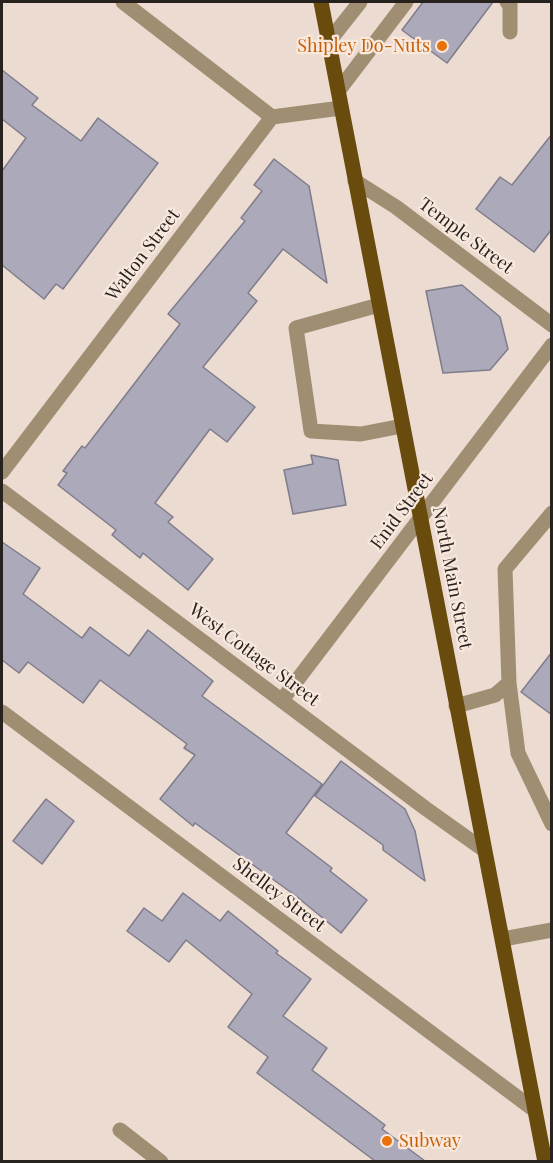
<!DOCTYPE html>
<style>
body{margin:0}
#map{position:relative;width:553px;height:1163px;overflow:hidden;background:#ecdbd0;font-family:"Playfair Display",serif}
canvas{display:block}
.frame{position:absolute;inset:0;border:3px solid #28221e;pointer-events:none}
</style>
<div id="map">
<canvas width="553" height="1163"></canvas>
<div class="frame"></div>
</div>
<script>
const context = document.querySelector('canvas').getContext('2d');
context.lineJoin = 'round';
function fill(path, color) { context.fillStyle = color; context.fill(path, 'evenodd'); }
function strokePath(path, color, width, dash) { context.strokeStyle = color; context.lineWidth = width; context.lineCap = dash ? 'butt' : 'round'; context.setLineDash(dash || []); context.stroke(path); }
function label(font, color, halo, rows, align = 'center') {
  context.font = font + ' "Playfair Display",serif'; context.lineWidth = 4.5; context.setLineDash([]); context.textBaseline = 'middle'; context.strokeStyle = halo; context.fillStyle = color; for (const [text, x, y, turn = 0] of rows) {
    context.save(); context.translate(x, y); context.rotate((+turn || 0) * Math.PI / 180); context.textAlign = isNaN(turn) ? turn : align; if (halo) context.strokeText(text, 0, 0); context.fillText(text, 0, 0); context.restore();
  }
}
const building = new Path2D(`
 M423,2H493L447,63L402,30Z
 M2,70L38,98L32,105L81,141L98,118L158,163L63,289L56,284L44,299L2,265V171L26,138L2,119Z
 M552,134V229L534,252L476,209L500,177L512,185Z
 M274,159L309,186L327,283L283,249L248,293L257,301L203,367L255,407L227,442L210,429L155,503L173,517L168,522L213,559L188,590L143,553L140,558L112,535L116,530L58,485L67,473L63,471L82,446L85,448L180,324L168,314L245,221L241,218L262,191L254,185Z
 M462,285L500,317L508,349L490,370L443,373L426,291Z
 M311,455L338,460L346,505L293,514L284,470L313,464Z
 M2,542L40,568L23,594L82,638L90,627L129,656L148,630L213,681L202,696L322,784L286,833L332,868L330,871L367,900L341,933L296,896L195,823L193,826L160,799L195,755L184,748L187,744L100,680L83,703L28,662L19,673L2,660Z
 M552,652V715L521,692Z
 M341,761L405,809L415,831L425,881L383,850V845L315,796Z
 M46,799L74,821L42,864L13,841Z
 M183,893L220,921L228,911L278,951L276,953L311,979L283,1016L327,1048L312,1070L385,1125L382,1129L425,1161H375L257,1073L268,1057L228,1027L252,994L186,940L169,962L127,931L144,908L162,921Z`);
fill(building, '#aca9ba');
strokePath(building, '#7f7c8c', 1.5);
strokePath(new Path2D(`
 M123,2L272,117
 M507,2L510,3V32
 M330,40L360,2
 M339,90L406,2
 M355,181L396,207L552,325
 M379,305L296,328L311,431L361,434L402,426
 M2,472L272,117L341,108
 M2,491L425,808L484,850
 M509,683L518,753L552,824
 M282,700L552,345
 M456,706L495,695L509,683L505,569L552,513
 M2,712L533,1109
 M503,939L552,930
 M120,1130L161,1162`), '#9f8e72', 15);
strokePath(new Path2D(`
 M321,2L545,1162`), '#694b0d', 15);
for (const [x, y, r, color] of [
 [442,46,6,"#e8710a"],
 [387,1141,6,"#e8710a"]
]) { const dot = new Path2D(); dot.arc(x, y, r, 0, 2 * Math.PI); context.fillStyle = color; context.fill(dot); strokePath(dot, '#f9e8dd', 2); }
label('18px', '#c56008', '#f9e8dd', [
 ["Shipley Do-Nuts",430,46],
 ["Subway",399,1141,"left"]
], 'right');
label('18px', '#28221e', '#f9e8dd', [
 ["Temple Street",466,236,37],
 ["Walton Street",143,255,-53],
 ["Enid Street",402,511,-53],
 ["North Main Street",452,578,79],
 ["West Cottage Street",254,655,37],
 ["Shelley Street",279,895,37]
]);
</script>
